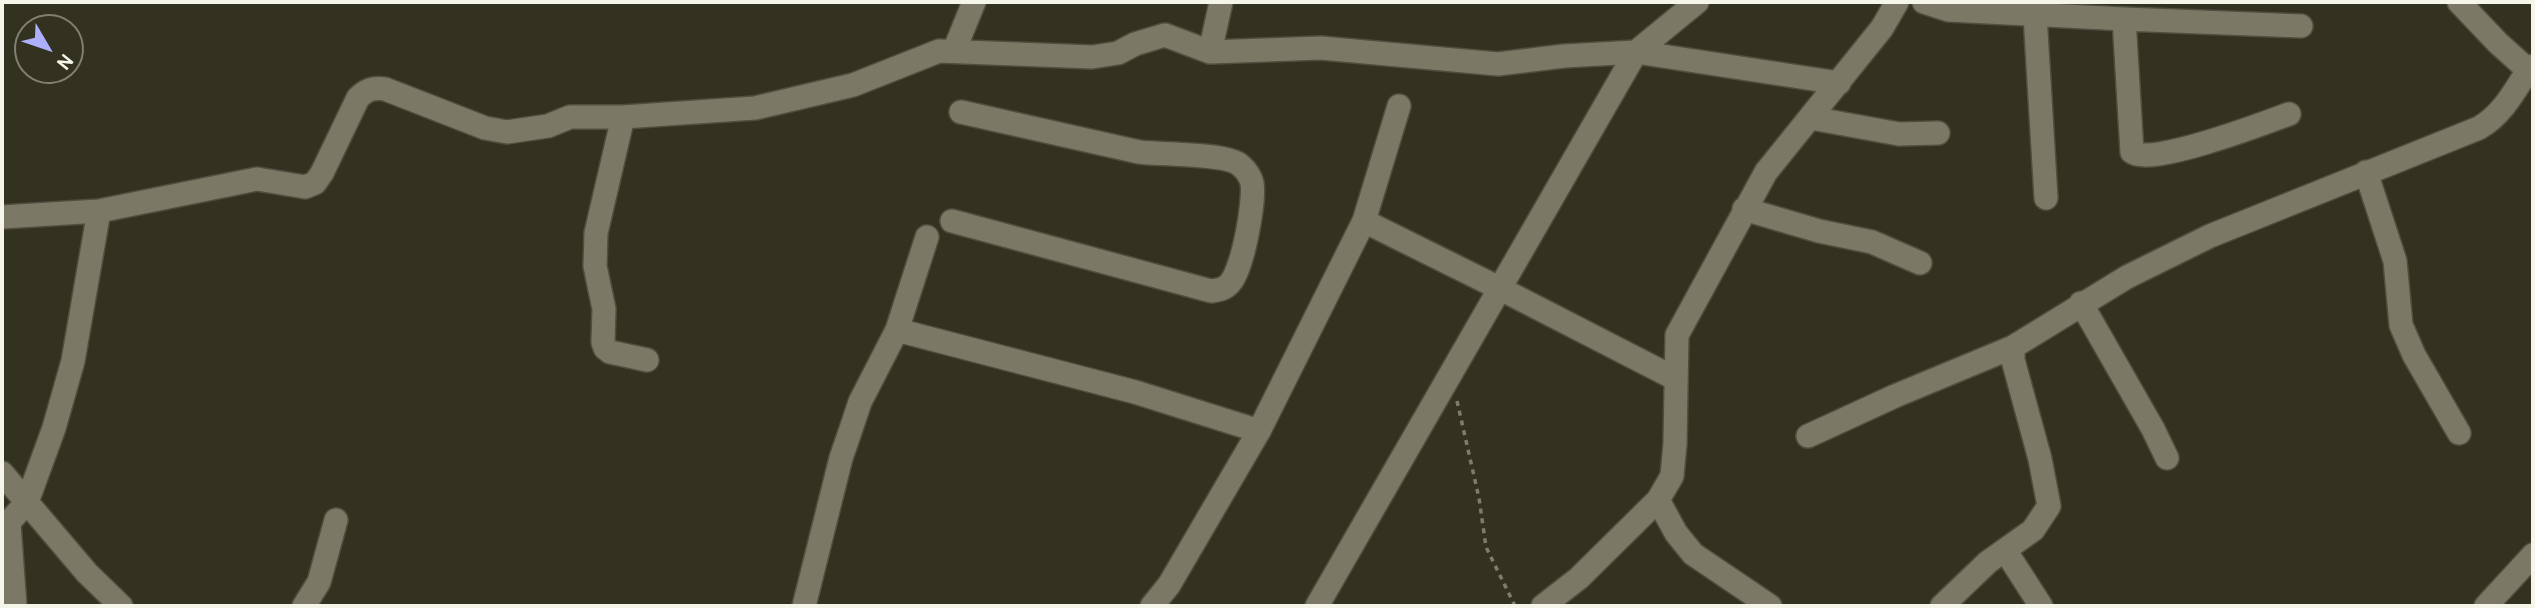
<!DOCTYPE html>
<style>
body{margin:0}
#map{position:relative;width:2535px;height:608px;overflow:hidden;background:#333120;font-family:Overpass,sans-serif}
canvas{display:block}
.frame{position:absolute;inset:0;border:4px solid #f6f5ea;pointer-events:none}
.north{position:absolute;left:14px;top:14px;width:70px;height:70px;box-sizing:border-box;background:#333120;border:2px solid #817f71;border-radius:50%;rotate:129deg;font-size:19px;font-weight:700;line-height:28px;text-align:center;color:#f6f5ea}
.north::after{content:'';display:block;margin:auto;width:24px;height:32px;background:#adaffb;clip-path:polygon(50% 0,100% 100%,50% 72%,0 100%)}
</style>
<div id="map">
<canvas width="2535" height="608"></canvas>
<div class="frame"></div>
<div class="north">N</div>
</div>
<script>
const context = document.querySelector('canvas').getContext('2d');
context.lineJoin = 'round';
function strokePath(path, color, width, dash) { context.strokeStyle = color; context.lineWidth = width; context.lineCap = dash ? 'butt' : 'round'; context.setLineDash(dash || []); context.stroke(path); }
const minor = new Path2D(`
 M1924,2L1949,10L2124,19L2301,26
 M2459,2L2498,43L2528,70
 M2035,15L2046,198
 M2124,19L2132,152C2149,167 2265,123 2289,114
 M954,51L974,2
 M1210,52L1221,2
 M623,117L596,233L595,266L604,309L603,342L605,348L610,352L647,360
 M1811,118L1899,134L1938,133
 M2366,172L2395,261L2401,325L2414,355L2459,433
 M1744,209L1819,231L1872,242L1920,263
 M2,217L99,211L257,179L305,187L315,183L322,173L358,98C366,90 373,87 385,89L485,128L507,132L548,126L570,117H623L755,108L853,85L939,51L1092,57L1118,53L1135,44L1165,35L1210,52L1321,48L1498,64L1564,56L1636,52L1839,83
 M952,221L1211,291C1219,290 1225,289 1230,283C1243,269 1255,201 1252,183C1250,175 1246,170 1240,165C1226,153 1161,155 1139,152L961,112
 M1364,221L1499,288L1676,379
 M2081,303L2153,429L2167,458
 M897,330L1135,392L1259,431
 M1808,436L1895,396L2013,347
 M2,473L87,573L121,606
 M1658,500L1676,533L1693,554L1770,606
 M9,524L15,606
 M2,530L27,502L54,428L73,361L99,211
 M2005,550L2041,606
 M304,606L319,582L336,520
 M804,606L841,458L851,429L860,402L897,330L927,237
 M1152,606L1169,585L1259,431L1364,221L1399,106
 M1317,606L1636,52L1697,2
 M1543,606L1579,578L1658,500L1672,476L1675,444L1677,335L1766,172L1882,28L1897,2
 M1942,606L1988,562L2033,530L2049,506L2040,459L2013,360V347L2127,277L2210,236L2479,128C2502,115 2514,92 2528,70L2533,66
 M2486,606L2533,555`);
strokePath(minor, '#4f4e3f', 26);
strokePath(new Path2D(`
 M1457,401L1479,498L1486,547L1515,606`), '#7d7c6d', 3.5, [5, 5]);
strokePath(minor, '#7b7966', 23);
</script>
